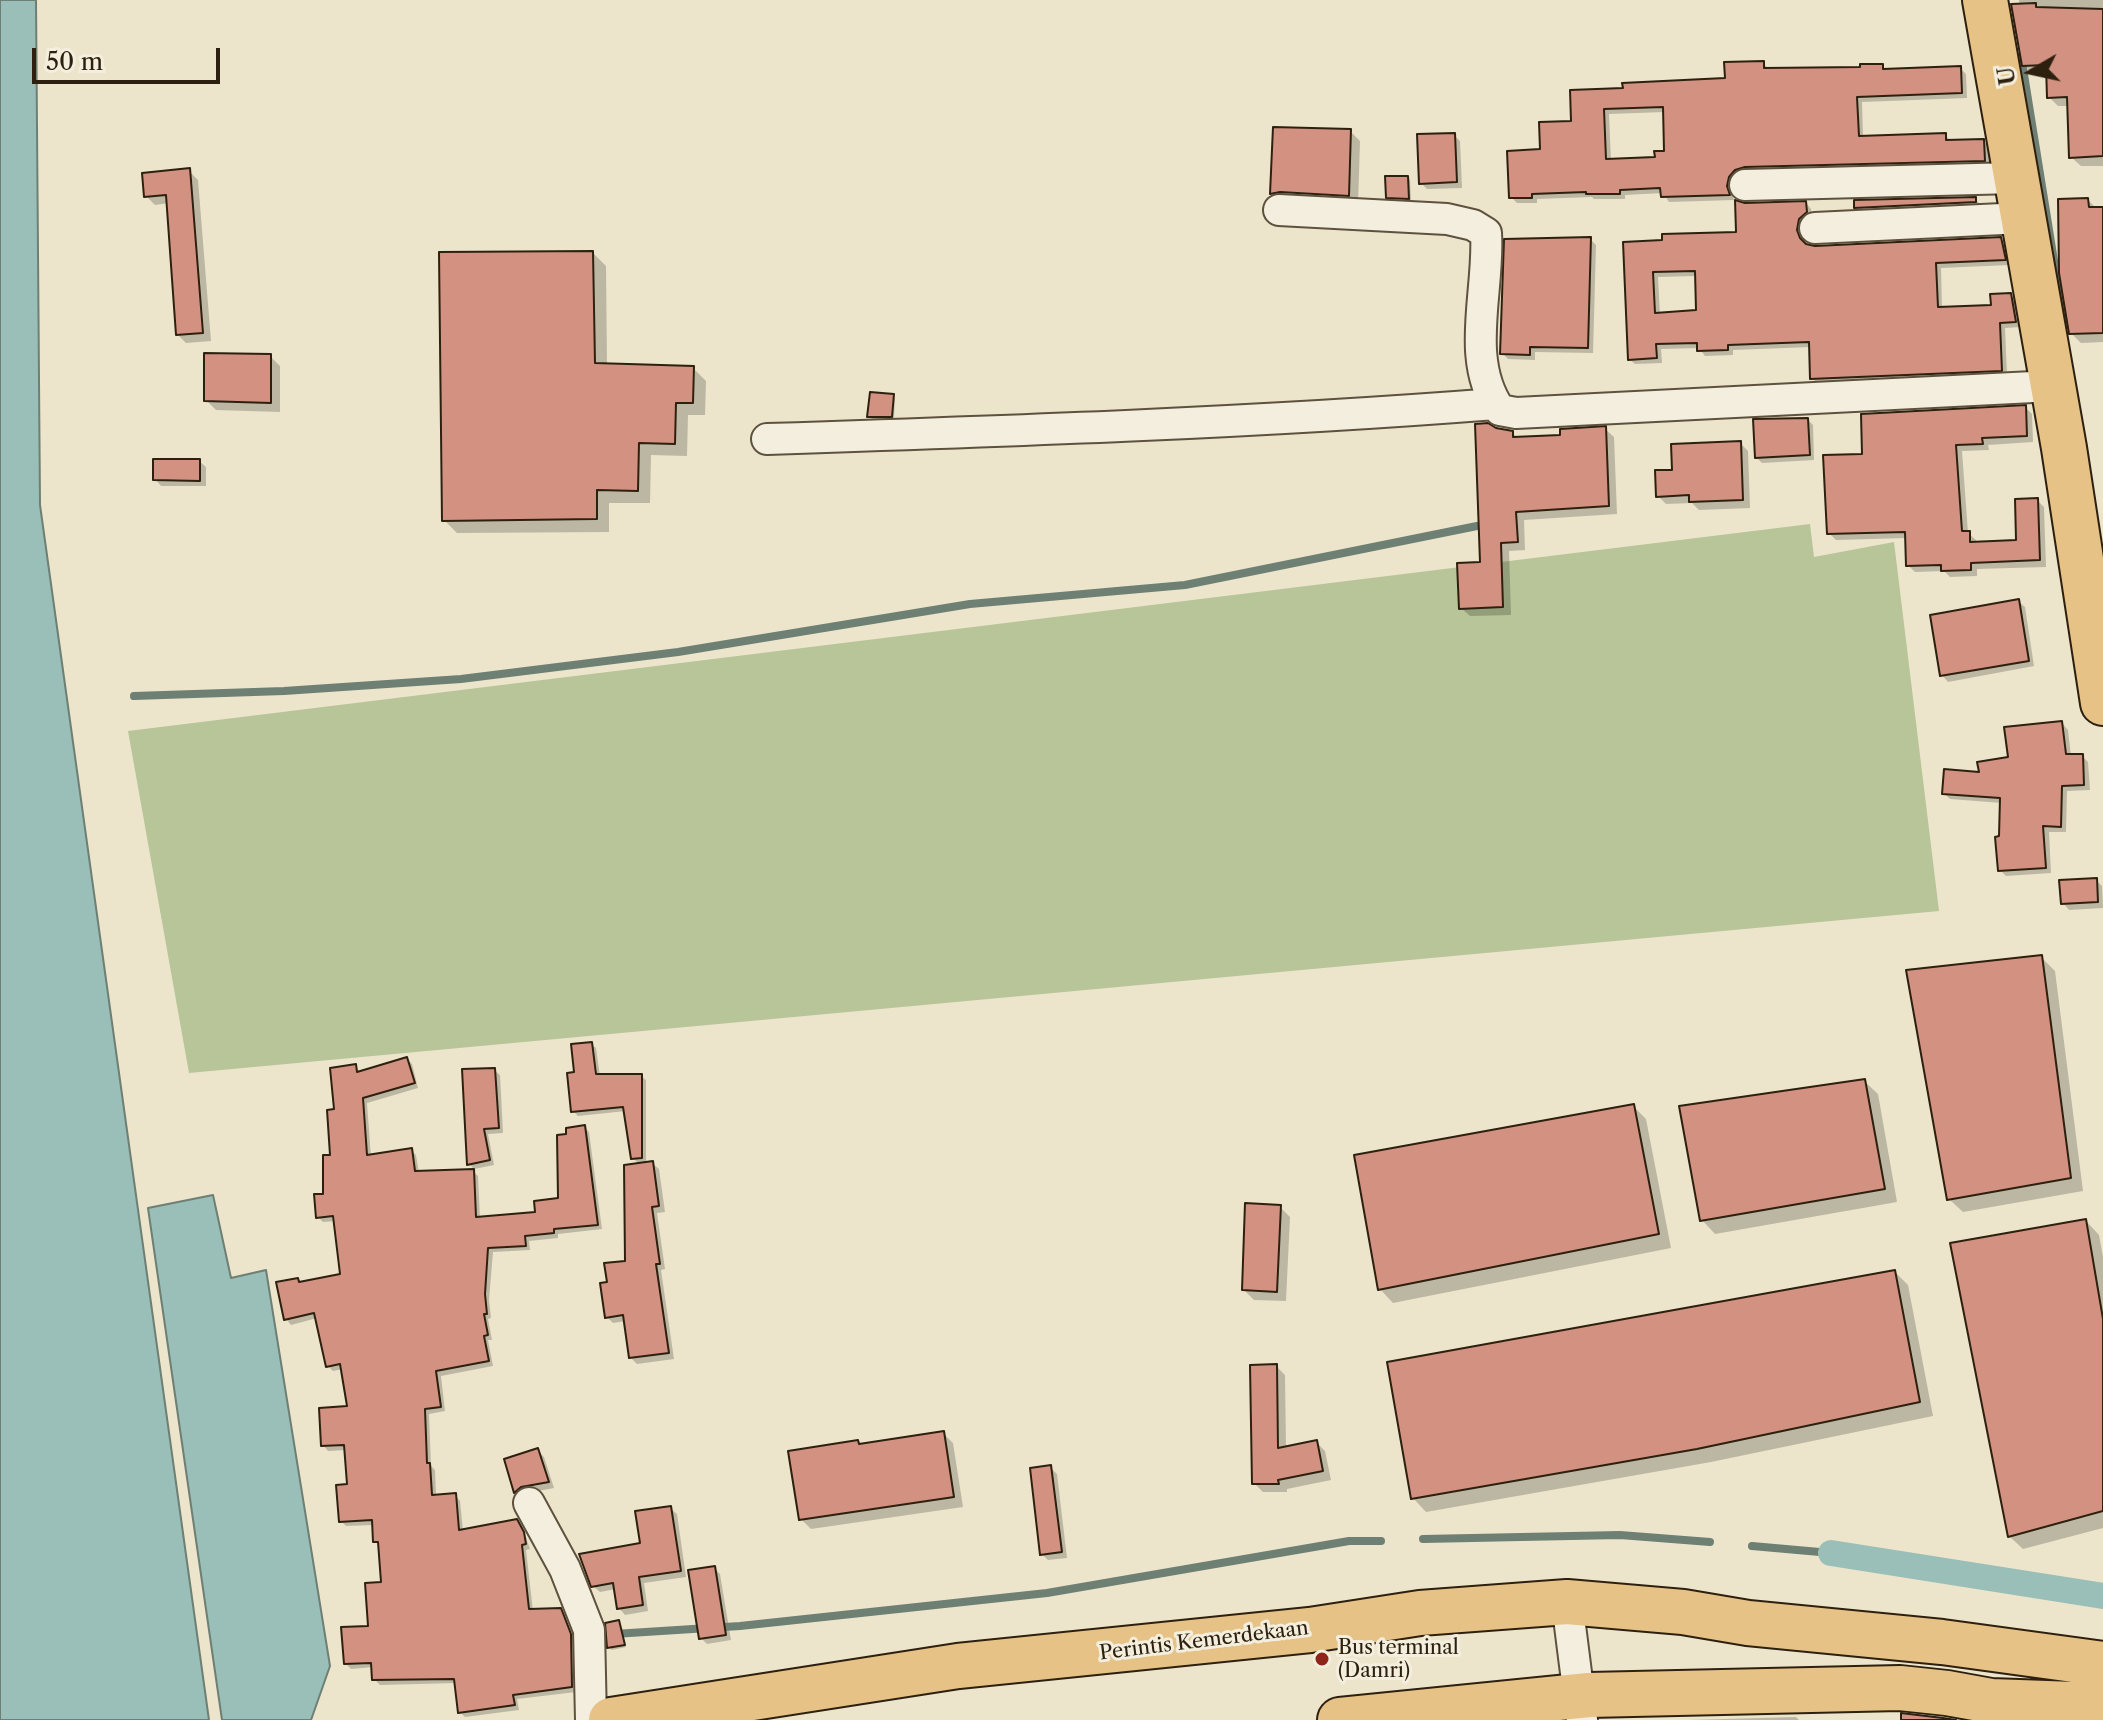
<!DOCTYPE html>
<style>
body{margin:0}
#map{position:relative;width:2103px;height:1720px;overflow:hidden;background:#ece5cb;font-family:"Libre Caslon Text",serif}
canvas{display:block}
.north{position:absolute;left:1991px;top:32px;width:80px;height:80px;-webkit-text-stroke:6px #f3eedd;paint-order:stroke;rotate:261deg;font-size:22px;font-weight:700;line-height:32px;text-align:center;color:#2e200f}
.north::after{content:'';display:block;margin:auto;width:28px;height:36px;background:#2e200f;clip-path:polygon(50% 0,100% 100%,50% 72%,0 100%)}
.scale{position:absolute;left:32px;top:48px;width:188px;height:36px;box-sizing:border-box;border:4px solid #2e200f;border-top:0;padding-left:10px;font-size:24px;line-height:28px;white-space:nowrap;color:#2e200f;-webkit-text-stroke:6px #f3eedd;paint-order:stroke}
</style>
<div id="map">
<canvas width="2103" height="1720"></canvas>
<div class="north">U</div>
<div class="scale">50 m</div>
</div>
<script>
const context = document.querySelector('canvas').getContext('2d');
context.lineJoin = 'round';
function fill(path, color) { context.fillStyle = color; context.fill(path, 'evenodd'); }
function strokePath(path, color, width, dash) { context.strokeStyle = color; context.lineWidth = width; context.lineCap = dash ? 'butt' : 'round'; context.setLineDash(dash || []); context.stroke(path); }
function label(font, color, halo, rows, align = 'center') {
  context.font = font + ' "Libre Caslon Text",serif'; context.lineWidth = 6; context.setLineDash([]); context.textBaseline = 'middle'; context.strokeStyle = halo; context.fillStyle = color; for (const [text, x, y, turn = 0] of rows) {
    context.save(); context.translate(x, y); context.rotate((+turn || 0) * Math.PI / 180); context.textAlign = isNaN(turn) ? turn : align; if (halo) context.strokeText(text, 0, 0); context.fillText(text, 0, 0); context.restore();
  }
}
fill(new Path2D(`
 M1810,524L1814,557L1894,542L1939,911L189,1073L128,731Z`), '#b7c598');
const water = new Path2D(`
 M0,0H36L40,505L209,1720H0Z
 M213,1195L231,1278L266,1270L330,1666L311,1720H222L148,1208Z`);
fill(water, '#99bfb8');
strokePath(water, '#6e7f74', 2);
fill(new Path2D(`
 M2019,0H2103V166H2081L2071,157L2069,106H2058L2049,97L2048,74H2033L2024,65Z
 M1763,63L1769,69H1862L1882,66L1887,71L1960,68L1966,74L1967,98L1862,102L1863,138L1945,135L1952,142L1983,141L1989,147L1990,166L1734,183L1732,193L1734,200L1669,202L1663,193L1625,195V199H1594L1592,197L1537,199V203H1517L1511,197L1542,151L1573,123L1572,92L1727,80ZM1665,112L1666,153L1657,159L1611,161L1609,114Z
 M1350,131L1360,141L1358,205L1282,203L1273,193Z
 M1454,135L1460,141L1462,188L1427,189L1421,183Z
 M189,171L198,180L211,341L186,343L177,334L169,203L155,205L146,196Z
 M1408,178L1410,180L1411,201L1391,200L1388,197Z
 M1975,199L1984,208L1865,216L1856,207Z
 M2088,200L2097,209H2103V342L2081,343L2071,333Z
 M1806,203L1811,209L1812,218L1804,225L1802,237L1805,245L1815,248L2001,239L2006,245L2010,265L1941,268L1942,309L1993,307L2010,295L2016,301L2021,327L2005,328L2007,375L1818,384L1812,378L1811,347L1733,350V355L1705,356L1699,348L1661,349L1662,363L1635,364L1629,359L1625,244L1738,234L1745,205ZM1697,276L1698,312L1660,315L1658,277Z
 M1590,239L1596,245L1593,353L1535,352V360L1508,359L1502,353Z
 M593,253L606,266L607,366L693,368L706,381L705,415H688L687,456L651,455L650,503H609V532L457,533L444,520Z
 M270,356L280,366V412L216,410L206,400Z
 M893,396L895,398L894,419H872L869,416Z
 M2025,407L2032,414L2033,442L1988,445L1989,450L1962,451L1968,533L1976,540V543L2019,542L2037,500L2044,507L2046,567L1977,569V576L1950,577L1944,571L1915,572L1908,565L1907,538L1836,540L1829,533L1864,456Z
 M1808,420L1813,425L1814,460L1762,463L1757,458Z
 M1495,429L1512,433L1519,439L1562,437L1605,429L1614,437L1617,514L1524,520L1525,550L1509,551L1511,615L1470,616L1461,608L1482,564Z
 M1740,443L1748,451L1750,508L1699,510L1692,503L1666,504L1658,496L1674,472Z
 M199,461L206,467V486H161L155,479Z
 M2018,601L2025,607L2034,666L1948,682L1942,675Z
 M2062,723L2068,730L2071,756H2082L2088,762L2090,790L2067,791L2066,832H2049L2051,873L2006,876L2000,870L2002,803L1950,799L1944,793L2010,759Z
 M2096,880L2102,886L2103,908L2069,910L2063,903Z
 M2041,957L2055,971L2083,1191L1963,1212L1949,1199Z
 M591,1044L596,1048L600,1076H641L646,1080V1164L652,1163L659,1169L665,1212L657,1213L665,1269L661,1270L674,1359L637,1364L631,1358L626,1321L613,1323L607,1317L609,1284L627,1263L640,1165L633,1158L626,1111L578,1116L573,1111L576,1074Z
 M407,1059L412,1064L418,1088L367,1103L371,1157L411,1150L416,1155L419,1173L473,1171L478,1176L480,1219L537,1214L560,1200L584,1127L589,1132L602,1229L558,1234V1238L529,1241L530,1250L493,1252L489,1300L491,1318L488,1319L492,1340H488L493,1366L441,1376L445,1411L429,1414L431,1466L435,1470L436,1496L455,1495L460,1501L463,1531L516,1521L522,1526L530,1549L526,1550L533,1611L560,1610L566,1615L575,1640L576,1692L517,1699L519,1710L465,1717L460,1712L456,1683L380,1685L374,1679V1667L351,1669L346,1664L370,1628L383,1584L381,1547L375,1541L374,1525L346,1526L341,1521L349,1486L347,1450L328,1451L323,1445L349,1408L343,1369L333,1371L328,1366L317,1318L291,1325L286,1319L298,1280L301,1283L343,1275L336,1221L323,1222L318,1217L325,1195L332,1157L336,1111L355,1066L361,1073Z
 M494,1070L500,1075L503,1133L488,1134L494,1165L474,1169L469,1164Z
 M1864,1081L1878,1094L1897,1202L1715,1234L1702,1220Z
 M1633,1106L1646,1119L1671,1248L1393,1303L1380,1289Z
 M1280,1207L1290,1217L1286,1301L1254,1300L1244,1290Z
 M2086,1221L2099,1235L2103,1257V1528L2023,1549L2009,1536Z
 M1895,1272L1908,1285L1933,1416L1711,1462L1426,1512L1413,1498Z
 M1276,1366L1285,1375L1286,1449L1316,1442L1325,1451L1331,1480L1287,1489V1492H1263L1254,1483Z
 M943,1433L953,1443L963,1507L811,1529L801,1519L857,1442L861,1446Z
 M537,1450L544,1457L554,1488L528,1493L522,1497L516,1492L506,1460Z
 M1050,1467L1057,1474L1067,1558L1048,1560L1042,1554Z
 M670,1508L677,1514L686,1577L644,1583L648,1611L625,1615L619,1608L616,1589L600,1592L593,1586L642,1545Z
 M714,1568L720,1574L731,1640L707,1644L701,1638Z
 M619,1622L626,1647L612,1650L609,1647Z
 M1796,1717L1799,1720H1688Z`), '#0003');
strokePath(new Path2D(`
 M2021,56L2064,323
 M134,696L284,691L461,679L678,652L970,604L1185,585L1477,526
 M1423,1539L1620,1535L1710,1542
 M1752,1546L1831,1553
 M614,1634L740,1626L1047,1593L1349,1541H1381`), '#6e7f74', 8);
strokePath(new Path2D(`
 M1831,1553L2103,1596`), '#99bfb8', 26);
const building = new Path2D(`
 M2036,3V7L2103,9V156L2069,158L2067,97L2047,98L2046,65L2022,66L2011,4Z
 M1764,61V68L1860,67V64H1883V69L1961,66L1962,93L1857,97L1859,136L1946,133V140L1984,139L1985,161L1745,167L1735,170L1729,177L1727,186L1730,195L1661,197L1660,188L1620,190V194H1586V192L1532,194V198H1509L1507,151L1540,149L1539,122L1571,121L1570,90L1623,88L1622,83L1725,78L1724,62ZM1663,107L1664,151H1654L1655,157L1606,159L1604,109Z
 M1273,127L1351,129L1349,196L1280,192L1270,194Z
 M1455,133L1457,182L1419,184L1417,134Z
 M190,168L203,333L176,335L166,195L144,197L142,173Z
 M1385,176H1408L1409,199L1386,198Z
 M1976,197V202L1854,208V200Z
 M2088,198L2089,207H2103V333L2069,334L2059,273L2058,199Z
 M1735,200L1745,203L1806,201L1807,212L1799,219L1797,230L1800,238L1806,244L1815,246L2001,237L2006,260L1936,263L1938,307L1991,305L1990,294L2011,293L2016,322L2000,323L2002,371L1810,379L1809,342L1728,345V350L1697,351V343L1656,344L1657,358L1628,360L1623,242L1662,240V234L1736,232ZM1695,271L1696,310L1655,313L1653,272Z
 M1591,237L1588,348L1530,347V355L1500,354L1504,239Z
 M593,251L595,363L694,366L693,403H676L675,444L639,443L638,491L597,490V519L442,521L439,252Z
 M204,353L271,354V403L204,401Z
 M870,392L894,394L892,417H867Z
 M2026,405L2027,436L1982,438L1983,444L1956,445L1962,531H1970V542L2016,540L2015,499L2038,498L2040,560L1971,563V570L1941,571V565L1906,566L1905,532L1827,534L1823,455L1862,454L1861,414Z
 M1808,418L1810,455L1755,458L1753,419Z
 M1488,423L1496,428L1513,431V437L1560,435V429L1606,426L1609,506L1516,512L1518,542L1501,543L1503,607L1459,609L1457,563L1480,562L1475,424Z
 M1741,441L1743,500L1689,502V495L1656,497L1655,470H1672L1671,444Z
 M153,459H200V481L153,480Z
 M2019,599L2029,661L1940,676L1930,615Z
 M2062,721L2066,754H2083L2084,785L2062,786L2061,827L2043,826L2046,868L1998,871L1995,837L1999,836L2000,798L1942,794L1944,769L1979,772L1977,762L2008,757L2004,727Z
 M2097,878L2098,902L2061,904L2059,880Z
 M2042,955L2071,1178L1947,1200L1906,970Z
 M592,1042L596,1074H642V1158L631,1159L623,1107L571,1112L567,1073L574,1072L571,1044Z
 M407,1057L415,1083L363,1098L367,1155L412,1148L415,1171L474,1169L476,1217L535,1212L534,1201L558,1198L557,1135L566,1134V1128L585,1125L598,1225L554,1229V1233L525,1236L526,1246L488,1248L485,1294L487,1314H484L488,1335L484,1336L489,1361L436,1371L441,1407L425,1409L427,1463H430L432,1495L456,1493L459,1530L517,1519L524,1532L526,1544L522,1545L529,1609L561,1608L571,1634L572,1687L513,1695L515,1705L458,1713L454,1679L372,1680L371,1663L344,1664L341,1627L368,1626L365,1583L381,1582L378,1542H373L372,1520L339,1522L336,1485L347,1484L344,1445L321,1446L319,1408L347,1406L340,1364L326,1367L314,1313L284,1320L276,1282L298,1278L299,1282L340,1274L333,1216L316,1218L314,1194H323V1155H330L327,1110L334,1109L330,1068L356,1064L357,1072Z
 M495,1068L499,1128L484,1129L490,1160L467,1165L462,1069Z
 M1865,1079L1885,1189L1700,1221L1679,1106Z
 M1634,1104L1659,1234L1378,1290L1354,1155Z
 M653,1161L659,1206L652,1207L660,1264H656L669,1353L629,1358L623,1315L605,1318L600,1283L607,1282L604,1263L625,1261L624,1165Z
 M1245,1203L1281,1205L1277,1292L1242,1290Z
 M2086,1219L2103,1319V1511L2008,1537L1950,1243Z
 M1895,1270L1920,1402L1697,1449L1411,1499L1387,1362Z
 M1277,1364L1278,1448L1317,1440L1323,1471L1278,1480L1279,1484H1252L1250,1365Z
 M944,1431L954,1497L799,1520L788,1451L858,1440L859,1444Z
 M538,1448L549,1482L521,1487L514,1493L504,1459Z
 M1051,1465L1062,1552L1040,1555L1030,1468Z
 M671,1506L681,1571L639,1577L643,1605L617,1609L613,1583L591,1587L579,1554L640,1543L635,1511Z
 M715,1566L726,1635L699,1639L688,1570Z
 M619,1620L625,1645L607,1648L605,1623Z
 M1901,1713L1943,1718L1956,1720H1901Z`);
fill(building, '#d29181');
strokePath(building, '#2e200f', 2);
const minor = new Path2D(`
 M1745,185L2015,178
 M1279,210L1447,219L1473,225L1486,233C1490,290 1464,359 1500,410L1516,413L2053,386
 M1815,228L2023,218
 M767,439C1010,431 1253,423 1495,404
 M529,1503L565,1569L589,1630L591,1720
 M1567,1602L1582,1720`);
const primary = new Path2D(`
 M1985,0L2064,448L2103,703`);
const trunk = new Path2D(`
 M611,1720L958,1666L1310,1630L1420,1613L1567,1602L1683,1612L1748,1623L1942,1642L2103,1664
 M1340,1720L1589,1695L1900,1688L1947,1693L1991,1701L2103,1705`);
strokePath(minor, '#5e513e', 34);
strokePath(primary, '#2e200f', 48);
strokePath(trunk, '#2e200f', 48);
strokePath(minor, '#f3eedd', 30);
strokePath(primary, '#e6c286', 44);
strokePath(trunk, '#e6c286', 44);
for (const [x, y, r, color] of [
 [1322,1659,8,"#8f2418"]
]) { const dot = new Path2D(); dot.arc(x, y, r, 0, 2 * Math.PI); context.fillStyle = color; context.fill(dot); strokePath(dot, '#f3eedd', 3); }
label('20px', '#2e200f', '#f3eedd', [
 ["Perintis Kemerdekaan",1204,1641,-7]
]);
label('20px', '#2e200f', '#f3eedd', [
 ["Bus terminal",1338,1648],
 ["(Damri)",1338,1671]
], 'left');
</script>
